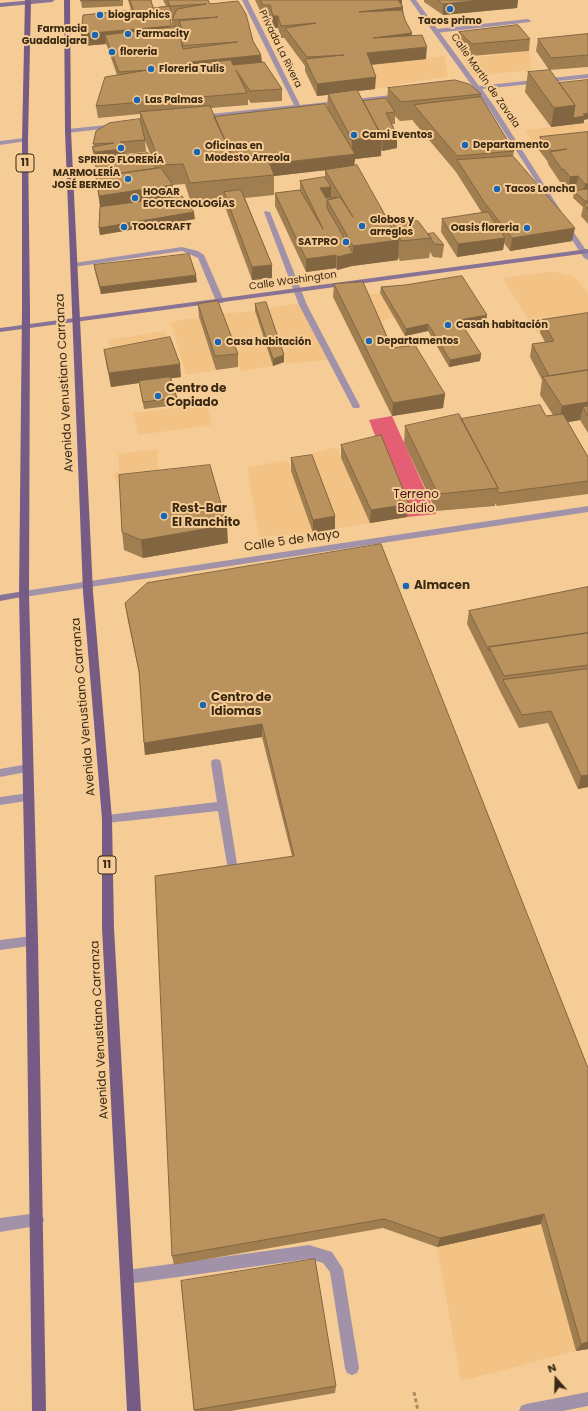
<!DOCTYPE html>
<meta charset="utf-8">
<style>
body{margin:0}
#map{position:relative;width:588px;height:1411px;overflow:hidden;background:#f6cc96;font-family:Poppins,sans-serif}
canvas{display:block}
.north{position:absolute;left:536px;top:1359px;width:40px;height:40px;-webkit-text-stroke:3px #f6cc96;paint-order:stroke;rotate:340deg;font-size:11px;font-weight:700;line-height:16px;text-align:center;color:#392913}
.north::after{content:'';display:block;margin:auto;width:14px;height:18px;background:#392913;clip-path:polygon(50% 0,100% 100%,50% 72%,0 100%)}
</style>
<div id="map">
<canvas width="588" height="1411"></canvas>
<div class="north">N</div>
</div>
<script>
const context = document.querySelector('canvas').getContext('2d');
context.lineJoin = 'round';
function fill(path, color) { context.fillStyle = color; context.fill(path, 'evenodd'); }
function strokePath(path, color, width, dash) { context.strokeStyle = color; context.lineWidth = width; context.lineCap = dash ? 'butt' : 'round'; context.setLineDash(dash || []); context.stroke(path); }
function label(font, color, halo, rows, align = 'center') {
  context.font = font + ' Poppins,sans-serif'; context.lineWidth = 4; context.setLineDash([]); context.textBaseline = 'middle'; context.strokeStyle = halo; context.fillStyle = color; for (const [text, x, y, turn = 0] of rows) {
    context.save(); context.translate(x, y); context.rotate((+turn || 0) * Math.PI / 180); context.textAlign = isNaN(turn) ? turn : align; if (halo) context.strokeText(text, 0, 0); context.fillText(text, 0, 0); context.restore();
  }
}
fill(new Path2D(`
 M529,51L532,70L474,76L463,59Z
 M444,56L448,76L375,89L367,65Z
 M588,123V144L538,149L525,130Z
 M553,271L575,277L588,293V325L536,333L503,278Z
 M380,293L395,317L375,323L362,295Z
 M306,302L334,359L286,364L266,309Z
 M255,311L273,366L241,371L219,314Z
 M199,317L216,370L186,375L171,322Z
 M166,331L170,347L114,358L108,340Z
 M207,404L212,425L138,435L134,413Z
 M336,447L341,458L370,523L335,529L308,455Z
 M158,449V466L165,488L121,492L112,474L119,471L118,454Z
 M288,460L313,533L259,537L247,467Z
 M541,1224L576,1351L461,1381L437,1247Z`), '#f2c385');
fill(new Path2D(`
 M392,416L436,514L407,517L369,420Z`), '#e45f74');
strokePath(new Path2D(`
 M414,1392L418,1411`), '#ab8c62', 3, [4, 2.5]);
fill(new Path2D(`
 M528,19L531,21L530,22L436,33L433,31L436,29Z
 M265,211L270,212L307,305L360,406L359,408H353L352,406L299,305L264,212Z
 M182,247L198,251L204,255L224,301L223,303H217L216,301L198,258L182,251L74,267L70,265L74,263Z
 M216,759L220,760L221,763L237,864L236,867L232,869L228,867L227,864L218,811L107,823L103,822L102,819L103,816L107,815L217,802L211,763L212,760Z
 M28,764L32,765L33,768L32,771L0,777V769Z
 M29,793L33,794L34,797L33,800L0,805V797Z
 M37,1213L42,1215L44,1220L42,1225L0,1232V1218Z
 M309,1245L332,1252L343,1269L359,1368L357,1373L352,1375L347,1373L345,1368L330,1272L323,1263L309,1259L127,1284L122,1282L120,1277L122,1272L127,1270Z`), '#a192aa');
fill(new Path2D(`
 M242,0H248L300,105L401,94L404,96L401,98L200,118L199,117L202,115L294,105Z
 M410,0H416L479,86L588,74V78L482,89L496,109L561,211L560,212L555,211L490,110L476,90L458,91V89L473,87Z
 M116,124L118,125V127L68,133L65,131L68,129Z
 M25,138L27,139V141L0,145V141Z
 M564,224H568L588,253V260L584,258L562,225Z
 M588,506V512L24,597L19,594L24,591Z
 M32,936L36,937L38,941L36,945L0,950V940Z
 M588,1392V1406L563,1411H519L521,1406L526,1404Z`), '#a192aa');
fill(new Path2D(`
 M34,0H55L52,2L0,7V3Z
 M588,249V253L0,332V328Z
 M24,591L29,594L27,596L0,601V595Z`), '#887295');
fill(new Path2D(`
 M25,0H31L28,140L30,311L29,594L38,941L46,1411H32L26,941L19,594L22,311V140Z
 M64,0H70L71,131L93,592L112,819L114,928L141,1411H127L102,928V819L83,592L65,131Z`), '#765b85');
fill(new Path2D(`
 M81,0H123V6L82,8Z
 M128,0H151L153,8L166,6L163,0H208L210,4L253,41L261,55L262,62L282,89V101L251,103L248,99V105L211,108L214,117L327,108L328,95L317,96L305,71V66L285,39V38H281L278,28H273L271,17H263L255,0H402V5L405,20L411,36L426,59L371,65L375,89L357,91L363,101H387L388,88L481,94V97L514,151L513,156L572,241L510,251L504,243L503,250L457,257L441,232L442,219L482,213L456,172L413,121V120L400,121L395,116V124H392L397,135V148L382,151L381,149V156L355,159L354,165L392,228L393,224L428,234L444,245L442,258L433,257L430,252L429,258L400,261L398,257V260L352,266L337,270L336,268L306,272L275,206V193L300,190V181L325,177V170L274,176V195L245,198L272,265V278L252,280L224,204V200L191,203L185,184L172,185L173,197L195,219L100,235L99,228L100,208L98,193L96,164L94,159L92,147L94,146L93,144L140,119V114L98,118L96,106L117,75L107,46L106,44L82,46L131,10ZM171,18H173L172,20V27H171ZM180,31L183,41L182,46ZM145,141L156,168L151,162V158L125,156V154L146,152Z
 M424,0H518L517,8L443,15L424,2Z
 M459,32L530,39L529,51L471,56L458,44Z
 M588,34V67L549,70L536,51L538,39Z
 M528,72L584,120V123L551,127L525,92Z
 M588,132V224L581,216L583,207L573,198L574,191L578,190L576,188L568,189L562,182H560L548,164V162L538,149L540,137Z
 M94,265L197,282L101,294L95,272Z
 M334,284L392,348L445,394L443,408L392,416L333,297Z
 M381,287L486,322L463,326L481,354L480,361L449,367L428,331L405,336L380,293Z
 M198,304L238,354V367L216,370L199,317Z
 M255,304L284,355V362L273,366L255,311Z
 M588,313V433L580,420L568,422L588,457V494L497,506L495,503V506L436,511L404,443L405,426L461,419L546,416L553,415L540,395L542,380L530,357L532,344L545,342L540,333L542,320Z
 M104,350L181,377L171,378L177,398L178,405L144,409L139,383L111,387L106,363Z
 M341,445L407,517L370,523L341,458Z
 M291,458L335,529L313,533L291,471Z
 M122,532L228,543L143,558L124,550Z
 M381,544L588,1349L576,1351L541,1224L437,1247L383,1228L174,1265L172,1256L292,856L262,737L145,755L144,743L140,678L127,616L125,603Z
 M588,587V787L578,789L548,723L519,728L501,693L467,624L469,611Z
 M181,1281L336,1386L335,1393L231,1411H194Z`), '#a07e50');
fill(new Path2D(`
 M363,0H402V5Z
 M481,0H518L517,8L443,15V4Z
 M170,6L172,37L105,35L106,44L82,46L81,34Z
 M403,7L402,19L359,12Z
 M273,16H278V28H273Z
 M412,33L411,45L373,38Z
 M427,47L426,59L367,65V53Z
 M261,55L262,67L191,74L190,62Z
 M376,77L375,89L317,96V84Z
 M575,105L583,114L588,113V119L584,120V123L551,127L554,108Z
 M397,135V148L382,151L383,139Z
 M382,136L381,156L355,159L354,167L274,176L267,164L352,155V140Z
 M124,149L125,161L96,165L95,152Z
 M151,158L152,165L120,164Z
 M578,176L576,188L568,189L570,177Z
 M585,184H588V196L583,197Z
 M173,185L174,202L101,214L99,196Z
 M331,187V200L319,201L320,188Z
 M194,212L195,219L100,235L99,228Z
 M575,228L572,241L510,251L512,238Z
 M505,238L503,250L457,257L458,244Z
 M399,240L398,260L352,266L337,270V257L353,253V246Z
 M336,255V268L306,272V259Z
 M272,265V278L252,280V267Z
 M196,275L197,282L101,294L100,287Z
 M487,315L486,322L459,327V320Z
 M428,324V331L405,336L406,329Z
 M481,354L480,361L449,367L450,360Z
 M284,355V362L273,366V359Z
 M180,364L181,377L111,387L109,373Z
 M445,394L443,408L392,416L393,403Z
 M588,402V416L583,407L580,420L559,424L562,406Z
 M409,504L407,517L370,523L371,510Z
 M335,516V529L313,533V520Z
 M227,525L228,543L143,558L141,540Z
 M262,724V737L145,755L144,743Z
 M588,775V787L578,789L581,776Z
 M544,1214L541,1224L437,1247L440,1238Z
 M588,1342V1349L576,1351L581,1344Z`), '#826641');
const building = new Path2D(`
 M81,0H120L81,1Z
 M130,0H151L153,8L170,6L171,26L81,34L83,15L133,10Z
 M168,0H208L210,4L238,1L246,14L253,41L261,55L190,62L191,64L231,60L233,65L264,62L282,89L250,91L236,70L247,93L96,106L105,77L148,70L119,72L105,35L179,26L182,46L185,35L179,21L218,17L172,20L177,9L206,4L170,6ZM237,42L183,49L182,46Z
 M261,0H398L403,7L359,12L402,10L405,20L412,33L373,38L422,35L427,47L367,53L376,77L317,84L305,59L344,55L307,57L285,28L316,23L281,26L278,16H273L270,5H263Z
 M438,0H481L443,4Z
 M518,25L530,39L472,44L459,32Z
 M588,34V55L551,58L538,39Z
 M550,70L575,105L554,108L528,72Z
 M455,80L469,84L481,94L401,102L388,88Z
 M588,80V113L583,114L585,116L573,118L575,105L559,83Z
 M357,90L382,136L352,140L328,94Z
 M481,97L514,151L457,156L414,105Z
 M386,98L395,112L386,113L397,135L383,139L363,101Z
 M325,104L355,154L270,164L266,154L233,158L214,117Z
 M210,106L233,158L266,154L274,175L190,183L183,164L161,165L140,112Z
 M140,119L145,140L120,142L124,149L95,152L92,147L114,143L93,144L96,131L109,123Z
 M588,132V184H585L578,176L570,177L564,169L562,170L550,152L567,149L551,151L540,137Z
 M148,153L151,158L120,164L150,160L156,168L97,177L95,159Z
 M513,156L575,228L512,238L484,202L457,160Z
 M357,165L399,240L353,246L327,200L340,197L353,217L325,170Z
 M161,168L173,185L99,196L96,177Z
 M325,177L331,187L320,188L326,198L335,197L336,198L327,200V208L353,253L337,257L336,255L306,259L275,193L300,190L323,229L300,181Z
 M588,189V201H585L574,191Z
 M241,190L272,265L252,267L224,192Z
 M182,196L194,212L99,228L100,207Z
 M584,203H588V209Z
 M488,212L505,238L458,244L442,219Z
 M418,221L431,238L401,241L393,224Z
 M434,233L444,245L434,244L431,239V238L428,234Z
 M189,254L196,275L100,287L94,265Z
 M462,276L487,315L459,320L481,354L450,360L428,324L406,329L381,287L405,285Z
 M363,282L392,348L415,345L445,394L393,403L334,284Z
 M218,301L238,354L215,356L198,304Z
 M266,302L284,355L273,359L255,304Z
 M588,313V370L549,376L532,344L554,341L542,320Z
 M170,337L180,364L109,373L104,350Z
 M588,370V402L562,406L543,377Z
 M170,377L177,398L143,402L139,381Z
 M540,405L546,416L563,414L588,457V481L499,493L497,490L498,488L461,419Z
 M588,406V416L583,407Z
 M459,414L498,488L438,494L405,426Z
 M381,435L409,504L371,510L341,445Z
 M312,455L335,516L313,520L291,458Z
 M210,465L227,525L141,540L122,532L119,475Z
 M381,544L588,1068V1342L581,1344L544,1214L440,1238L384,1219L172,1256L155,876L294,856L262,724L144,743L139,671L125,603L147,583Z
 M588,587V633L489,647V651L469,611Z
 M588,633V665L504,676L489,647Z
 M588,669V775L581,776L551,711L522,715L503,680Z
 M315,1259L336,1386L194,1410L181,1281Z`);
fill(building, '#ba925d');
strokePath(building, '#826641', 1);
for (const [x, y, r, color] of [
 [450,9,4,"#1765b4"],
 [100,15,4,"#1765b4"],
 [128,34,4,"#1765b4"],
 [95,35,4,"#1765b4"],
 [112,52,4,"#1765b4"],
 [151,69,4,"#1765b4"],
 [137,100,4,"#1765b4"],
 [354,135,4,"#1765b4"],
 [465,145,4,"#1765b4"],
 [121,148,4,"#1765b4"],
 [197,152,4,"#1765b4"],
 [128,179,4,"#1765b4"],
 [497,189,4,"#1765b4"],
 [135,198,4,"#1765b4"],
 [362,226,4,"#1765b4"],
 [124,227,4,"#1765b4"],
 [527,228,4,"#1765b4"],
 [346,242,4,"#1765b4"],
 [448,325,4,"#1765b4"],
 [369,341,4,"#1765b4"],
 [218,342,4,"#1765b4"],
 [158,396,4,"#1765b4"],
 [164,516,4,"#1765b4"],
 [406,586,4,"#1765b4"],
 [203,705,4,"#1765b4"]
]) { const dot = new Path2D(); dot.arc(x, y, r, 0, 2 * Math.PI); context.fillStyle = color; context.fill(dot); strokePath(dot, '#f6cc96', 1.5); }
label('bold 10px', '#392913', '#f6cc96', [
 ["biographics",108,15],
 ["Tacos primo",450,21,"center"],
 ["Farmacia",87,29,"right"],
 ["Guadalajara",87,41,"right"],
 ["Farmacity",136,34],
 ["floreria",120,52],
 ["Floreria Tulis",159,69],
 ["Las Palmas",145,100],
 ["Cami Eventos",362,135],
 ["Departamento",473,145],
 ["Oficinas en",205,146],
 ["Modesto Arreola",205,158],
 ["SPRING FLORERÍA",121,160,"center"],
 ["MARMOLERÍA",120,173,"right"],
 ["JOSÉ BERMEO",120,185,"right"],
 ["Tacos Loncha",505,189],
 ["HOGAR",143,192],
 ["ECOTECNOLOGÍAS",143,204],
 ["Globos y",370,220],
 ["arreglos",370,232],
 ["TOOLCRAFT",132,227],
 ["Oasis floreria",519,228,"right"],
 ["SATPRO",338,242,"right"],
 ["Casah habitación",456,325],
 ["Departamentos",377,341],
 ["Casa habitación",226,342]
], 'left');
label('10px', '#392913', '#f6cc96', [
 ["Privada La Rivera",280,49,64],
 ["Calle Martín de Zavala",485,81,55],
 ["Calle Washington",293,281,-8]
]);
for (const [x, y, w] of [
 [25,163,18],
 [107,865,18]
]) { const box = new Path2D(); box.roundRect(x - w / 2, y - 9, w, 18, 3); context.fillStyle = '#f6cc96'; context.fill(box); strokePath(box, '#392913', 1); }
label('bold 11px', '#392913', null, [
 ["11",25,163],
 ["11",107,865]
]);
label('12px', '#392913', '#f6cc96', [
 ["Avenida Venustiano Carranza",65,383,-93],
 ["Calle 5 de Mayo",292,541,-8],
 ["Avenida Venustiano Carranza",84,707,-95],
 ["Avenida Venustiano Carranza",100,1030,-93]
]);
label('bold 12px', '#392913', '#f6cc96', [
 ["Centro de",166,389],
 ["Copiado",166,403],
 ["Rest-Bar",172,509],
 ["El Ranchito",172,523],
 ["Almacen",414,586],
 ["Centro de",211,698],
 ["Idiomas",211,712]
], 'left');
label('12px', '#48151e', '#f6cc96', [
 ["Terreno",416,495],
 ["Baldío",416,509]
]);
</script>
